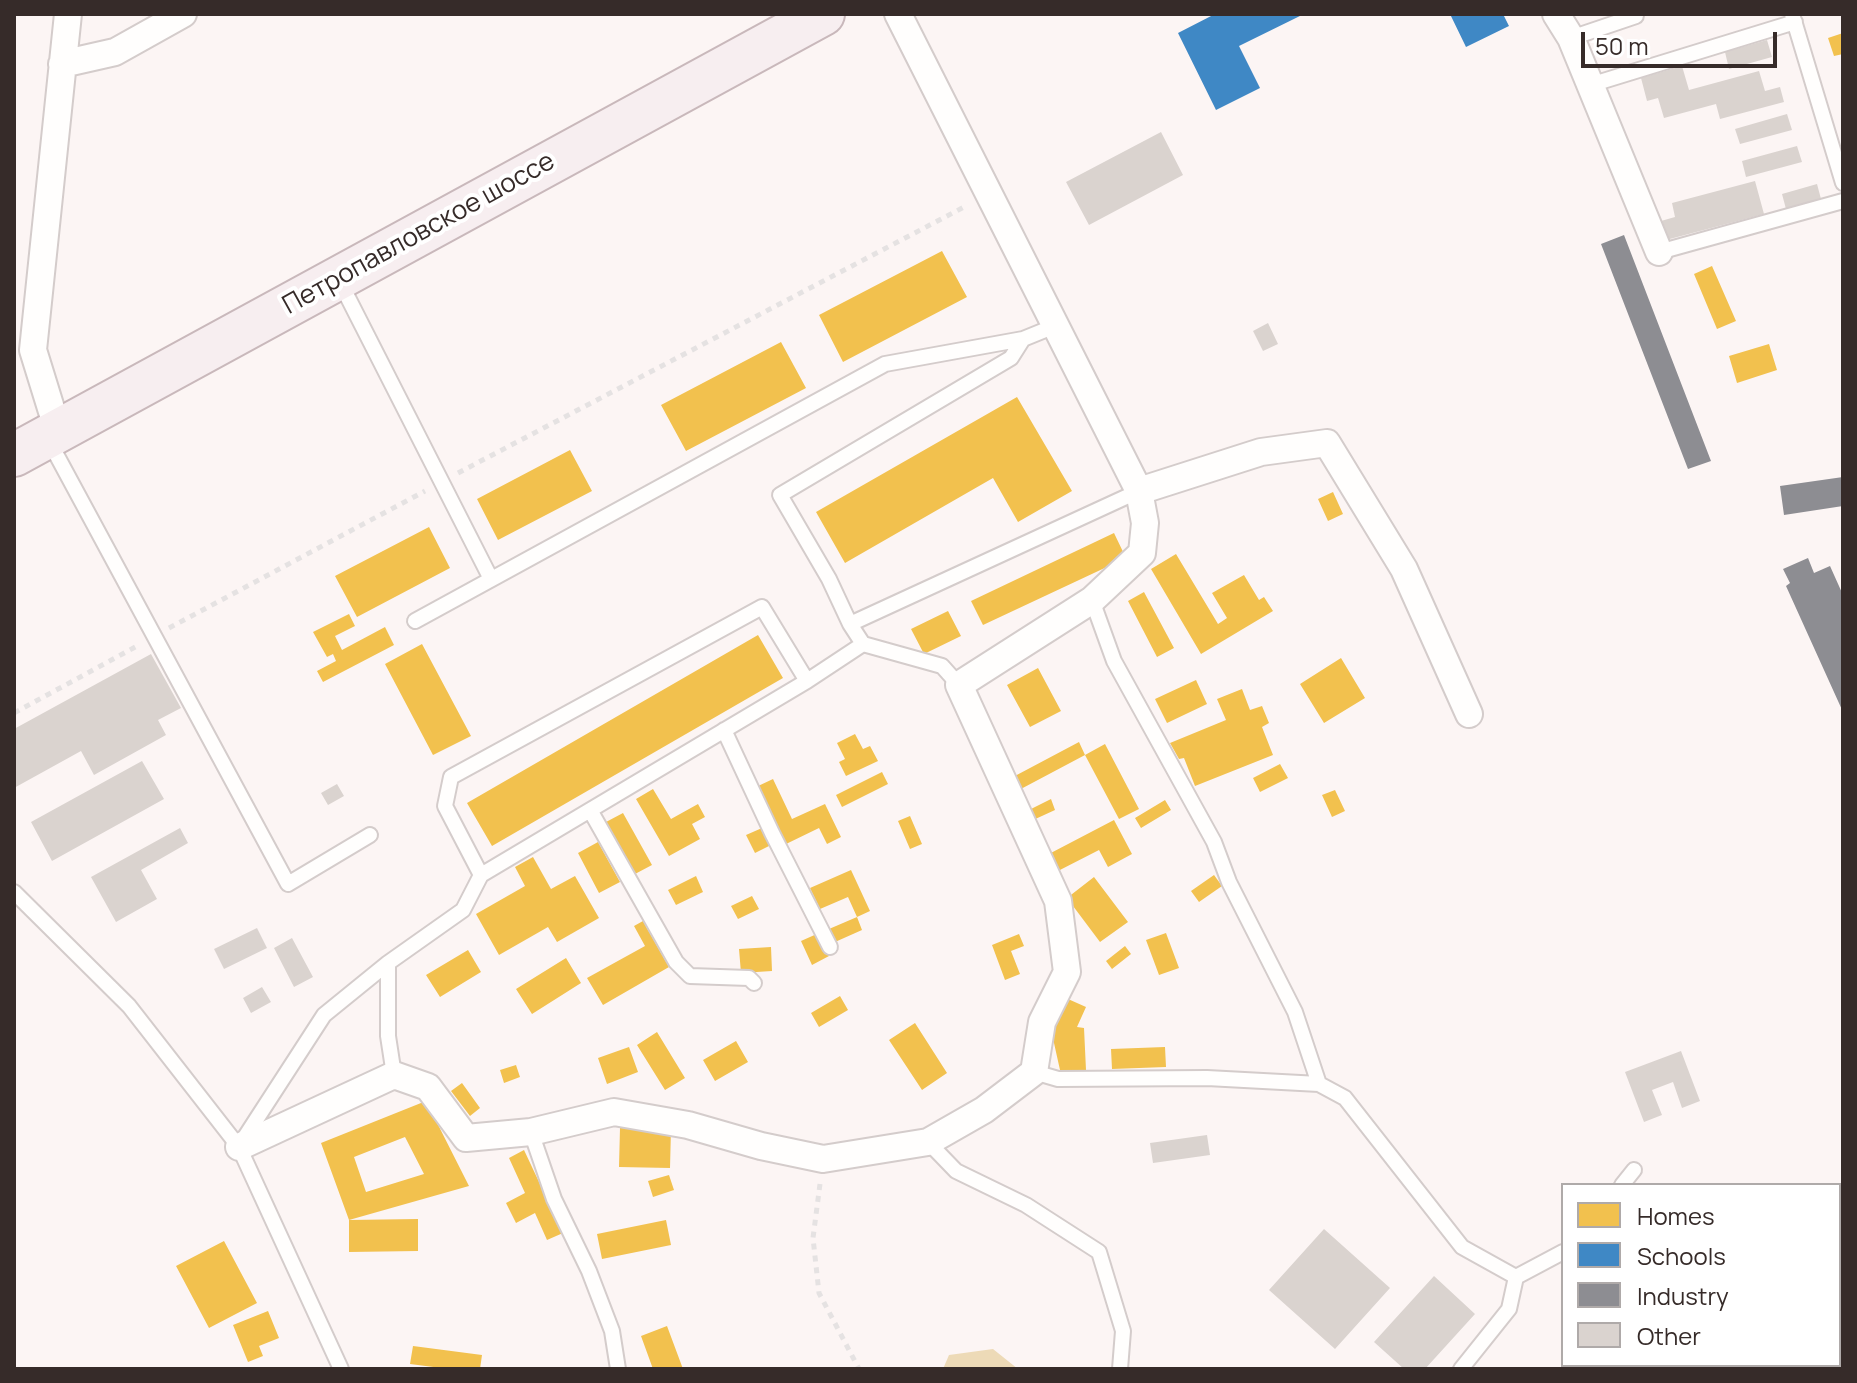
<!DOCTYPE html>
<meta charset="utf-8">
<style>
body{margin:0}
#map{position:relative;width:1857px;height:1383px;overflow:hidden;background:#fcf5f4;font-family:Manrope,sans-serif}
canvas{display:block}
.frame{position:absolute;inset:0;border:16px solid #362b29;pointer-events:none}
.legend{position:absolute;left:1561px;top:1183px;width:280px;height:184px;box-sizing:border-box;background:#fff;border:2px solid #afaaa9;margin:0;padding:10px 14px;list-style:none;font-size:24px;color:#362b29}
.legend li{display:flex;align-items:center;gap:16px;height:40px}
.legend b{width:40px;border:2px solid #afaaa9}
.scale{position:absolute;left:1581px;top:32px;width:196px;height:36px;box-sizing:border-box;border:4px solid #362b29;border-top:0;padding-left:10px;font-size:24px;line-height:28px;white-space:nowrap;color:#362b29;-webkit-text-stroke:6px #fff;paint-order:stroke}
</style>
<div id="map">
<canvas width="1857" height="1383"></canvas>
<div class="frame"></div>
<ul class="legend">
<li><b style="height:22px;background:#f2c14e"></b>Homes</li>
<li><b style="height:22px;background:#3f88c5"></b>Schools</li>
<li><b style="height:22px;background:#8d8d92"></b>Industry</li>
<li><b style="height:22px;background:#dad3cf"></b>Other</li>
</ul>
<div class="scale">50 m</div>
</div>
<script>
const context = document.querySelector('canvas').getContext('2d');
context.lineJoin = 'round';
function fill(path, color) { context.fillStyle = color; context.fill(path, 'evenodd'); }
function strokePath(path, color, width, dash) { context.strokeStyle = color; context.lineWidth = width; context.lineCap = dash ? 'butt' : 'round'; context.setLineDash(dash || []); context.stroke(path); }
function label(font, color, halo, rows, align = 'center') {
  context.font = font + ' Manrope,sans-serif'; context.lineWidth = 8; context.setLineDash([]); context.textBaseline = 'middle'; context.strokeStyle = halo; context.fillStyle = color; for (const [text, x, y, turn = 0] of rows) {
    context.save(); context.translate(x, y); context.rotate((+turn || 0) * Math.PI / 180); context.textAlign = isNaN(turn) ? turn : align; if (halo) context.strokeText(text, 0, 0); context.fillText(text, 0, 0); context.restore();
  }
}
fill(new Path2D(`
 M993,1349L1018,1369H943L949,1355Z`), '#eddab7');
fill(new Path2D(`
 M1843,33V54L1834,56L1828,38Z
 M942,251L967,297L843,362L819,315Z
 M1712,266L1736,321L1717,329L1694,274Z
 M781,342L806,388L686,451L661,405Z
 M1769,344L1777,370L1737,383L1729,356Z
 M1017,397L1072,491L1018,522L993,478L845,563L816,512Z
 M570,450L592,491L498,540L477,499Z
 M1333,492L1343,514L1328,521L1318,499Z
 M429,527L450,568L357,617L335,576Z
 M1114,533L1126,558L983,625L971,601Z
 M1176,554L1218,624L1227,618L1212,593L1244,575L1259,600L1264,597L1273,611L1201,654L1151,569Z
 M1144,592L1174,648L1157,657L1128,601Z
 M948,611L961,636L924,654L911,629Z
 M349,614L355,626L335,636L342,650L385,627L394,645L323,682L317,671L336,661L333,654L327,657L313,632Z
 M758,635L783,678L492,846L467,803Z
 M422,644L471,736L433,755L385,664Z
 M1341,658L1365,698L1324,723L1300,684Z
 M1038,668L1061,711L1030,727L1007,685Z
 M1196,680L1207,704L1167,723L1155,699Z
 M1242,689L1250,710L1262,706L1269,723L1262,727L1273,755L1195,786L1184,758L1179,759L1170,743L1226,720L1217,699Z
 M855,734L863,749L870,746L878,761L846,776L839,762L845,759L837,743Z
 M1079,742L1085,755L1019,790L1013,777Z
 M1105,744L1139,809L1119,819L1085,755Z
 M1280,764L1288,778L1260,792L1253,778Z
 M882,772L888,784L842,807L836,795Z
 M773,779L792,819L825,804L841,837L827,844L819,828L784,845L756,787Z
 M653,789L671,819L698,804L705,817L692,824L700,839L669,856L636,799Z
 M1335,790L1345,811L1332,817L1322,795Z
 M1051,799L1055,810L1031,821L1027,811Z
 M1165,800L1171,810L1141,828L1135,818Z
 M623,813L652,865L635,874L606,822Z
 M910,816L922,844L910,849L898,821Z
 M1114,820L1132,854L1108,867L1099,850L1056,872L1047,855Z
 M762,828L771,845L755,853L746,835Z
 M598,842L620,882L599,893L578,853Z
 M533,857L551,889L575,876L599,918L557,942L548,927L499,955L476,914L525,886L515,867Z
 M851,870L870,911L857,917L862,930L835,942L829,929L857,917L848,897L820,909L810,888Z
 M1214,875L1222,886L1199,902L1191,891Z
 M696,876L703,892L676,905L668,890Z
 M1094,877L1128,922L1100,942L1067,898Z
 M752,896L759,909L738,919L731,906Z
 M643,921L669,967L603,1005L587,978L645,946L634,926Z
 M819,933L829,956L812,965L801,941Z
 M1166,933L1179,968L1159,975L1146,940Z
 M1019,934L1024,946L1011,951L1020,974L1005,980L992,945Z
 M1125,946L1131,954L1112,969L1106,961Z
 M771,947L772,971L741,973L739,949Z
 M468,950L481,972L440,997L426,975Z
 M566,958L581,983L532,1014L516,989Z
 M840,996L848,1010L819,1027L811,1013Z
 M1068,999L1086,1007L1077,1027L1084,1028L1086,1070H1060L1052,1034Z
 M915,1023L947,1073L922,1090L889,1040Z
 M657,1032L685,1078L665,1090L637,1045Z
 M736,1041L748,1062L715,1081L703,1060Z
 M629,1047L638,1072L607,1084L598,1058Z
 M1165,1047L1166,1067L1112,1069L1111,1049Z
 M516,1065L520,1077L504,1083L500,1070Z
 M462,1083L480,1108L470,1116L451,1091Z
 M426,1101L469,1186L349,1220L321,1143ZM405,1137L424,1174L366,1192L354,1157Z
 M620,1128L671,1129L670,1168L619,1167Z
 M524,1150L563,1233L547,1240L535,1213L516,1223L506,1203L525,1193L509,1158Z
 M669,1175L674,1190L653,1197L648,1181Z
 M418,1219V1251L349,1252V1220Z
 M666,1220L671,1245L602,1259L597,1234Z
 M224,1241L257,1303L209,1328L176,1266Z
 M268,1311L279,1338L259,1346L263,1356L248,1362L233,1325Z
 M667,1326L683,1369H653L641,1336Z
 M413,1346L482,1355L480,1369H449L410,1364Z`), '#f2c14e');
fill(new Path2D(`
 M1215,14H1304L1239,46L1260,88L1216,110L1178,33Z
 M1450,14H1503L1509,26L1466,47Z`), '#3f88c5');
fill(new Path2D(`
 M1624,235L1711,461L1688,469L1601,244Z
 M1843,477V506L1784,515L1780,486Z
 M1808,558L1814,573L1830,566L1843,595V712L1786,586L1790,583L1783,569Z`), '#8d8d92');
fill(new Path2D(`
 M1767,40L1772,57L1729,69L1725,52Z
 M1682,66L1689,90L1759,71L1765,91L1780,87L1784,102L1720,119L1716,104L1664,118L1658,98L1647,101L1641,78Z
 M1787,114L1792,130L1740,144L1735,129Z
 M1161,132L1183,175L1089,225L1066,182Z
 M1797,146L1802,162L1746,177L1742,161Z
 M1755,181L1764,214L1666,240L1661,221L1675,217L1672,203Z
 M1817,184L1821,199L1786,209L1782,194Z
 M1268,323L1278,344L1263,351L1253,331Z
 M151,654L181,708L158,720L166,735L94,775L81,751L14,788V729Z
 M142,761L164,799L52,861L31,822Z
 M337,784L344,796L328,805L321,793Z
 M180,828L188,843L141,870L157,899L116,922L91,877Z
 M257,928L267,948L224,969L214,949Z
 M292,938L313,977L294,987L274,948Z
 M262,987L271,1002L251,1013L243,998Z
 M1681,1051L1700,1101L1682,1108L1673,1082L1652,1090L1662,1115L1644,1122L1625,1072Z
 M1207,1135L1210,1155L1153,1163L1150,1143Z
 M1324,1229L1390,1288L1335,1349L1269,1290Z
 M1434,1276L1475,1314L1425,1369H1404L1374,1342Z`), '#dad3cf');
const lane = new Path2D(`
 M1792,14L1843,183
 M1571,38L1636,16
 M1590,85L1795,22
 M1659,252L1843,201
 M340,282L491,579
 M1023,339L1011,358L780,495L829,579L850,624L1139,491
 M49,441L288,884L370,835
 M1092,600L1114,661L1214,842L1229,882L1295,1012L1319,1084
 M415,621L885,364L1023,339L1055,326
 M850,624L863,644L942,666L959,685
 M807,681L762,607L451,777L445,806L481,875L807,681L863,644
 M724,730L772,833L830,947
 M590,810L676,962L690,976L749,978L754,983
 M14,892L129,1006L239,1147L341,1369
 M388,963V1036L394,1075
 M1034,1072L1058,1079L1207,1078L1319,1084L1345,1098L1462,1247L1516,1277L1563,1252
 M531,1132L554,1199L589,1271L612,1331L618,1369
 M243,1140L324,1015L388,963L463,910L481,875
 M928,1142L956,1171L1026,1205L1099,1252L1123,1331L1120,1369
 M1622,1185L1634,1170
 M1461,1369L1509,1309L1516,1277`);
const street = new Path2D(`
 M1556,14L1571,38L1659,252
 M62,64L115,52L183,14
 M58,431L33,350L68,14
 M1139,491L1261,452L1327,443L1404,569L1469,714
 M239,1147L394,1075L428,1087L466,1138L531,1132L614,1112L688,1125L761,1146L823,1159L928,1142L984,1110L1034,1072L1042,1022L1067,972L1058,901L959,685L1092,600L1142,553L1145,523L1139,491L898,14`);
const primary = new Path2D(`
 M14,455L823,14`);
strokePath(lane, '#d4cccb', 18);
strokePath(street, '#d4cccb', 30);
strokePath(primary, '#c9b8bb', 46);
strokePath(new Path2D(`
 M458,473L966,206
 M169,628L425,491
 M14,713L139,645
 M820,1184L813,1238L819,1293L859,1369
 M1721,1365L1723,1369`), '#e5e2e2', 5, [6, 6]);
strokePath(lane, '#fffefd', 14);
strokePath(street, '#fffefd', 26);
strokePath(primary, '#f7eef0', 42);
label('26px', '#362b29', '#fff', [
 ["Петропавловское шоссе",419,234,-29]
]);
</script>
